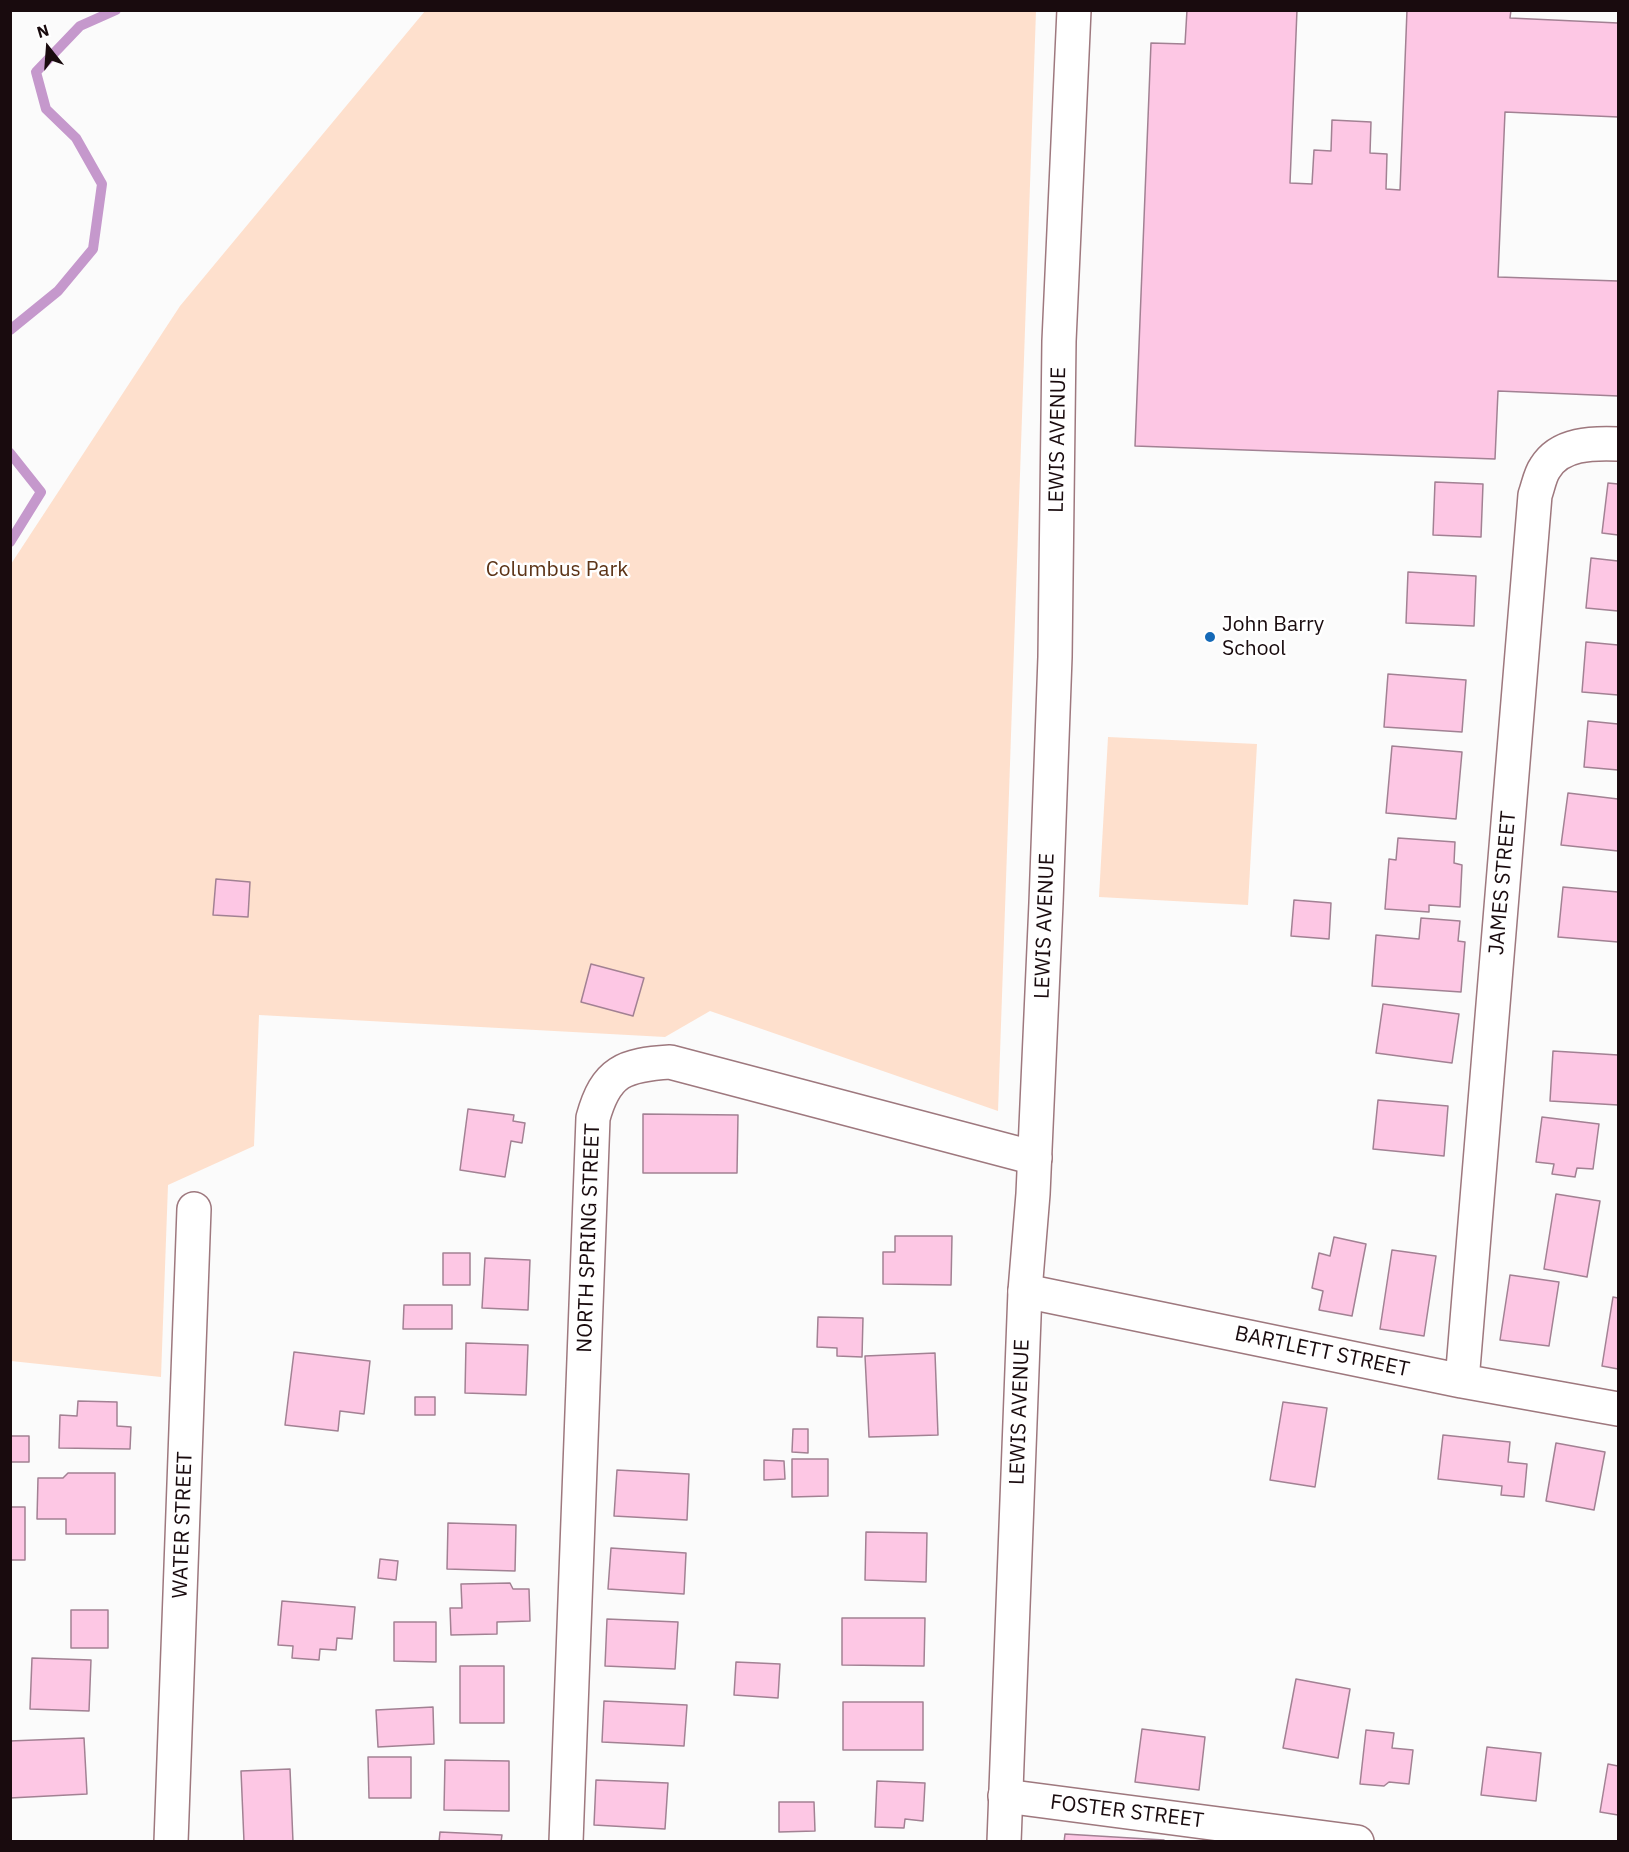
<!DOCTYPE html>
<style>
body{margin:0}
#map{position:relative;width:1629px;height:1852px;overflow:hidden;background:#fbfbfb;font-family:"IBM Plex Sans",sans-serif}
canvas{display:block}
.frame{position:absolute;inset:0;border:12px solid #190b0e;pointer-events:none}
.north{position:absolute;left:18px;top:18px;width:60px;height:60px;-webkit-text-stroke:4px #fff;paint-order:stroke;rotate:343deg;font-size:16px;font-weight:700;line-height:24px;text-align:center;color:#190b0e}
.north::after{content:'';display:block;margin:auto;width:21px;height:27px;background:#190b0e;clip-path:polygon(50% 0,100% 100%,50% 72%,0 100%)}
</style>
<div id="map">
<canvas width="1629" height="1852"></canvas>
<div class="frame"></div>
<div class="north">N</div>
</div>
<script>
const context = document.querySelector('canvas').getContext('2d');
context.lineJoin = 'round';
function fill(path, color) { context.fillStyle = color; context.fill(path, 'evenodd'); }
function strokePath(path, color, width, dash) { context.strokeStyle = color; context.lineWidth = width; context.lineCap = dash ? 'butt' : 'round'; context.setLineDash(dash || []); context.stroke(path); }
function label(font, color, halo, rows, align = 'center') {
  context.font = font + ' "IBM Plex Sans",sans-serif'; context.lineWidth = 5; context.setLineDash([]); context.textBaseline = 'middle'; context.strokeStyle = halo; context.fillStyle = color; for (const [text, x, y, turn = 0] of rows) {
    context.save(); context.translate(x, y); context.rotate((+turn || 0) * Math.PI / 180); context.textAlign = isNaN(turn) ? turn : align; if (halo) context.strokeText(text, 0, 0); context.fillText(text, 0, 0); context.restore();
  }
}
fill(new Path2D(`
 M425,11H1036L998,1111L710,1011L665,1037L259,1015L254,1146L168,1185L161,1377L11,1361V564L180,306Z
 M1108,737L1257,744L1248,905L1099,897Z`), '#fee0cd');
strokePath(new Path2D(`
 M10,330L58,291L93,249L102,184L76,138L46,109L36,72L80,26L116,10
 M10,453L41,492L10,542`), '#c598cc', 10);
const building = new Path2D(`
 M1187,10H1297L1290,183L1312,184L1314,150L1331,151L1332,120L1371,122L1370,153L1387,154L1386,189L1400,190L1407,10H1511L1510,18L1618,23V117L1505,112L1498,277L1618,281V396L1498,391L1495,459L1135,446L1151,43L1185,44Z
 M1435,482L1483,484L1481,537L1433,535Z
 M1608,483L1618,484V535L1602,533Z
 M1591,558L1618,561V611L1586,608Z
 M1408,572L1476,576L1474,626L1406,623Z
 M1586,642L1618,645V695L1582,692Z
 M1388,674L1466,680L1462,732L1384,727Z
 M1588,721L1618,724V770L1584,767Z
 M1392,746L1462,752L1456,819L1386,813Z
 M1568,793L1618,799V851L1561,845Z
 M1398,838L1455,842L1454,863L1462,865L1460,907L1429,905V912L1385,909L1389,859L1396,860Z
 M216,879L250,882L248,917L213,915Z
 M1563,887L1618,892V942L1558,937Z
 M1294,900L1331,903L1329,939L1291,936Z
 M1421,918L1460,921L1458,941L1465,942L1461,992L1372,986L1376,935L1419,939Z
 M591,964L644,978L633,1016L581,1002Z
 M1383,1004L1459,1014L1452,1063L1376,1053Z
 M1553,1051L1618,1055V1105L1550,1101Z
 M1378,1100L1448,1106L1444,1156L1373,1149Z
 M468,1109L514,1115L513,1121L525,1123L522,1143L511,1141L505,1177L460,1170Z
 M643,1114L738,1115L737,1173H643Z
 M1542,1117L1599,1124L1593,1169L1577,1168L1575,1177L1552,1174L1554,1164L1536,1162Z
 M1556,1194L1600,1201L1587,1277L1544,1269Z
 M895,1236H952L951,1285L883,1284V1252H895Z
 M1334,1237L1366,1244L1352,1316L1319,1310L1323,1291L1312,1288L1319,1253L1330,1256Z
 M1392,1250L1436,1256L1424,1336L1380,1329Z
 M443,1253H470V1285H443Z
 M485,1258L530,1260L528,1310L482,1308Z
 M1510,1275L1559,1282L1549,1346L1500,1340Z
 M1613,1297L1618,1298V1369L1602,1366Z
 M404,1305H452V1329H403Z
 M818,1317L863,1318L862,1357L837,1356V1348L817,1347Z
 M466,1343L528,1345L526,1395L465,1393Z
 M294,1352L370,1361L364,1414L340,1411L338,1431L285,1425Z
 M935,1353L938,1435L869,1437L865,1356Z
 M415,1397H435V1415H415Z
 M78,1401L117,1402V1426L131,1427L130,1449L59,1448L60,1415L77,1416Z
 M1283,1402L1327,1408L1315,1487L1270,1480Z
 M793,1429H808V1453L792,1452Z
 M1443,1435L1510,1442L1508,1462L1527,1464L1524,1497L1501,1495L1502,1486L1438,1479Z
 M10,1436H29V1462H10Z
 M1556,1443L1605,1452L1594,1510L1546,1501Z
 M792,1459H828V1496L792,1497Z
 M764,1460L784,1461L785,1479L764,1480Z
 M617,1470L689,1474L687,1520L614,1516Z
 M68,1473H115V1534H66V1519H37L38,1478H63Z
 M10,1507H25V1560H10Z
 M448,1523L516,1525L515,1571L447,1569Z
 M866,1532L927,1533L926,1582L865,1580Z
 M611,1548L686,1553L684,1594L608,1589Z
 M380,1559L398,1561L396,1580L378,1578Z
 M510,1583L513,1589H529L530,1621L497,1622V1634L451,1635L450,1608H462L461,1584Z
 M282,1601L355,1607L352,1639L337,1638L336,1650L320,1649L319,1660L292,1658L293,1646L278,1645Z
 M71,1610H108V1648H71Z
 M842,1618H925L924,1666L842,1665Z
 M607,1619L678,1622L675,1669L605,1666Z
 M394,1622H436V1662L394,1661Z
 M32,1658L91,1660L89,1711L30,1709Z
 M736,1662L780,1664L778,1698L734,1695Z
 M460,1666H504V1723H460Z
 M1296,1679L1350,1689L1338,1758L1283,1748Z
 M604,1701L687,1705L684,1746L602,1742Z
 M843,1702H923V1750H843Z
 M433,1707L434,1744L378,1747L376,1710Z
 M1142,1729L1205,1737L1199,1790L1135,1782Z
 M1366,1730L1394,1733L1392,1748L1413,1750L1409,1784L1389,1782L1384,1786L1360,1784Z
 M84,1738L87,1794L10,1798V1741Z
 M1487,1747L1541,1753L1536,1801L1481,1795Z
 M368,1757H411V1798H369Z
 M445,1760L509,1761V1811L444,1810Z
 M1608,1764L1618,1766V1815L1600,1812Z
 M290,1769L293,1842H244L241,1771Z
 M596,1780L668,1783L665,1829L594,1825Z
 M877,1781L925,1783L923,1821L905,1819L904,1828L875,1827Z
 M779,1802H814L815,1831L779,1832Z
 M440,1832L502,1835L501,1842H439Z
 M1065,1834L1164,1840V1842H1064Z`);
fill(building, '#fdc7e4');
strokePath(building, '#a28193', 1.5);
const minor = new Path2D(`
 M1025,1291L1462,1381L1618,1409
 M1462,1381L1535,495C1538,487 1540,475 1545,468C1560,443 1593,443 1618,444
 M1005,1796L1357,1842
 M171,1842L194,1209
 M566,1842L593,1118C606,1071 624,1065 670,1062L1035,1158`);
const secondary = new Path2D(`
 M1004,1842L1025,1291L1033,1194L1046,903L1055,657L1059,341L1074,10`);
strokePath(minor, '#9e787e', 36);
strokePath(secondary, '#9e787e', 36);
strokePath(minor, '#fff', 33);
strokePath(secondary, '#fff', 33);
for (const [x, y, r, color] of [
 [1210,637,6,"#1569b7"]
]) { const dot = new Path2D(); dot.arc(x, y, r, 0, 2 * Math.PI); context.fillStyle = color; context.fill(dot); strokePath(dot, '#fff', 2); }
label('21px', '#190b0e', '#fff', [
 ["LEWIS AVENUE",1058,440,-89],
 ["JAMES STREET",1503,883,-85],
 ["LEWIS AVENUE",1045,926,-88],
 ["NORTH SPRING STREET",589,1238,-88],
 ["BARTLETT STREET",1322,1352,12],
 ["LEWIS AVENUE",1020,1412,-88],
 ["WATER STREET",183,1525,-88],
 ["FOSTER STREET",1127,1812,7]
]);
label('21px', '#5c3316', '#fff', [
 ["Columbus Park",557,570]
]);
label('21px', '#190b0e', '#fff', [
 ["John Barry",1222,625],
 ["School",1222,649]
], 'left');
</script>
